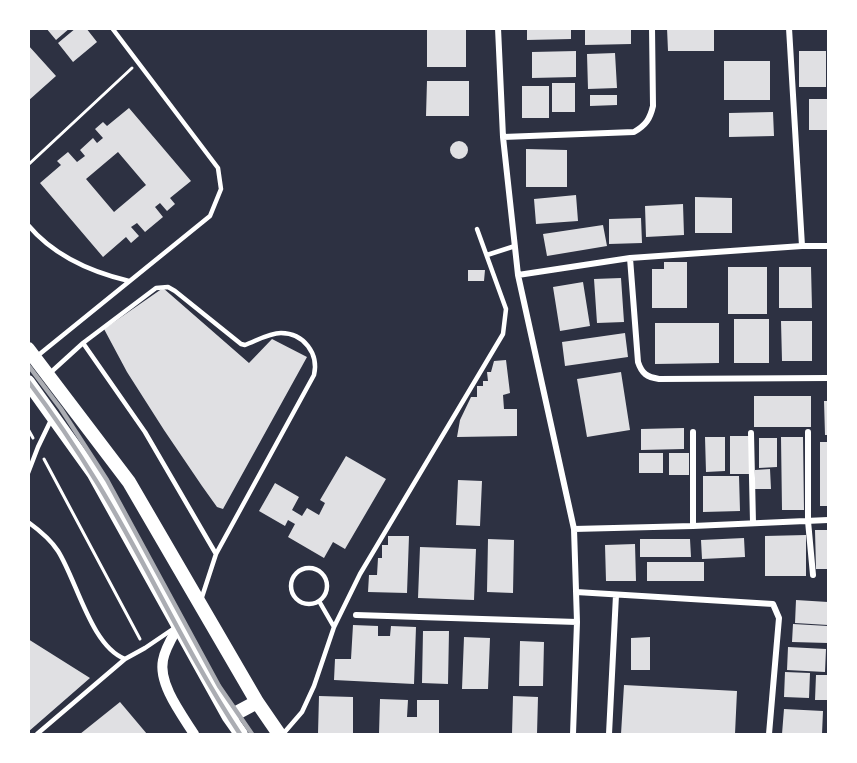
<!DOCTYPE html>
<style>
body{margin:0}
#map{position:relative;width:857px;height:763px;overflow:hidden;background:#2d3142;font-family:Mulish,sans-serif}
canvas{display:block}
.frame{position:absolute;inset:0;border:30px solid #fff;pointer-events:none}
</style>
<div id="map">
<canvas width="857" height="763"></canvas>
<div class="frame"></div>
</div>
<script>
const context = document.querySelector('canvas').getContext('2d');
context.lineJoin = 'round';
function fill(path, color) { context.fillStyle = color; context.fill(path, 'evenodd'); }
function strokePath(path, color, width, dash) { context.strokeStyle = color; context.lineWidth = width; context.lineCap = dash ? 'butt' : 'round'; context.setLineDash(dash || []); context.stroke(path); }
fill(new Path2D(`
 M46,28H70L56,40Z
 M76,28H86L97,42L73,62L58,43Z
 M427,28H466V67H427Z
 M527,28H571V39L527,40Z
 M585,28H631V44L585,45Z
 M667,28H714V51H668Z
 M28,45L56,76L28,101Z
 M576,51V77L532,78V52Z
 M799,51H826V87H799Z
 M615,53L617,88L588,89L587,54Z
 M724,61H770V100H724Z
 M427,81H469V116H426Z
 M552,83H575V112H552Z
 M522,86H549V118H522Z
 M590,95H617V105L590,106Z
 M809,99H828V130H809Z
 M129,108L191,181L170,198L175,204L167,211L160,203L155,207L163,217L145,232L137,223L131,227L139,236L131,243L126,237L103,257L40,183L61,165L57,161L68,152L77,162L85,156L80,150L93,138L97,143L103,138L95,129L103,122L107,126ZM118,152L146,185L114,212L86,179Z
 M773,112L774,136L729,137V113Z
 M450 150a9 9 0 1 1 18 0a9 9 0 1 1-18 0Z
 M526,149L567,150V187H526Z
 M576,195L578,221L536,224L534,199Z
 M695,197L732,198V233H695Z
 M683,204L684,235L646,237L645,206Z
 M641,218L642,243L609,244V219Z
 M603,225L607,246L547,256L543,234Z
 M664,262H687V308H652V269H664Z
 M728,267H767V314H728Z
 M779,267H811L812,308H779Z
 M468,270H485L484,281H468Z
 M621,278L624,322L597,323L594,279Z
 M583,282L590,326L560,331L553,287Z
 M163,288L249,363L272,339L307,357L223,509L217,507L202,486L164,430L127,372L104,329Z
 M734,319H769V363H734Z
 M781,321H812V361H782Z
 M655,323H719V363L655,364Z
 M625,333L628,357L565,366L562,342Z
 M506,360L510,393L503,395L504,409H517V436L457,437L460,420L471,397H477V386H483V381H488L487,372H491L494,361Z
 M621,372L630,430L587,437L577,379Z
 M754,396H811V427H754Z
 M824,401H828V435H825Z
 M684,428V449L641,450V429Z
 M730,436H749V474H730Z
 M705,437H725V471L706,472Z
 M781,437H803L804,510H782Z
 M759,438H777V467L759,468Z
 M820,442H828V506H820Z
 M639,453H663V473H639Z
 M669,453H689V475H669Z
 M346,456L386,479L345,549L333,542L324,558L288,537L295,524L288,520L285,526L259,511L275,483L299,497L292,510L302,516L307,508L319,515L325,503L320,500Z
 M770,469L771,489H755V470Z
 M703,476H739L740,511L703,512Z
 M458,480L482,481L480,526L456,525Z
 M815,530H828V569H816Z
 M806,535V576H765V536Z
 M388,536H409L407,593L368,592L369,575H377L378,558H382V545H388Z
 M744,538L745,557L702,559L701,540Z
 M488,539L514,540L513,593L487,592Z
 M640,539H690L691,557H640Z
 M635,544L636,581H606L605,545Z
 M420,547L476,549L474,600L418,598Z
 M647,562H704V581H647Z
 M796,600L828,602V625L795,623Z
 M793,624L828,626V643L792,642Z
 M353,625L378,626V636H390L391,626L416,627L414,684L334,680L335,659H351Z
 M423,631H449L448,684L422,683Z
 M464,637L490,638L488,689H462Z
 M650,637V670H631V638Z
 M28,639L90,678L28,732Z
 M520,641L544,642L543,686H519Z
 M788,647L826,649L825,672L787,670Z
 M785,672L810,673L809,698L784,697Z
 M816,675H828V700H815Z
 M624,685L737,691L735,734H621Z
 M319,696L353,697V734H318Z
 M513,696L538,697L537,734H512Z
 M380,699L408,700L407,717H417V700H439V734H379Z
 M120,702L147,734H80Z
 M784,709L823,711L822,734H782Z`), '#e0e0e3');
strokePath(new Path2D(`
 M28,165L132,68
 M28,429L33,438
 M44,459L140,639`), '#fff', 3);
strokePath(new Path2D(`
 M28,225C53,255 91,272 129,281
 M487,255L515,246
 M83,343L145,432L216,554
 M36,357L210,216L221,189L218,168L112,28
 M50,373L83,343L156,288L168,287L175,291L241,344L245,345C256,341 269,333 281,333C304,333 319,354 314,375L216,554L201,600
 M28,473L38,447L52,418
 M28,522C39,530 51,540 58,551C77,581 91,646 125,659L145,648L173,629
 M291 586a18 18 0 1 1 36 0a18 18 0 1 1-36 0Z
 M319,601L334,627
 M37,734L125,659
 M283,734L302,712L314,686L334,627L360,574L503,334L506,309L477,229`), '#fff', 4.5);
strokePath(new Path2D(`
 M498,28L503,137L518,275L574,529L577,622L573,734
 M789,28L802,246
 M503,137L634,132C646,125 650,119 653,106L652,28
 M630,258L638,362C642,374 647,377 659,379L828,378
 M518,275L630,258L802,246H828
 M808,432V521L813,575
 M751,433L753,523
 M693,526V432
 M574,529L693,526L828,520
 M576,592L773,604L779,618L769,734
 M356,615L577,622
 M609,734L616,595`), '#fff', 6);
strokePath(new Path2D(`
 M179,625C173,636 165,648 163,660C158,684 182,715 194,734`), '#fff', 10);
strokePath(new Path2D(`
 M28,349L129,482L257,702L279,734
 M28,382L94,474L229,717L241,734
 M229,717L257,702`), '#fff', 14);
strokePath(new Path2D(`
 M28,365L61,409L107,480L219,686L252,734
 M28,381C53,414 76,448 98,484C148,566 187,654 240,734`), '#abadb3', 4.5);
</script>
